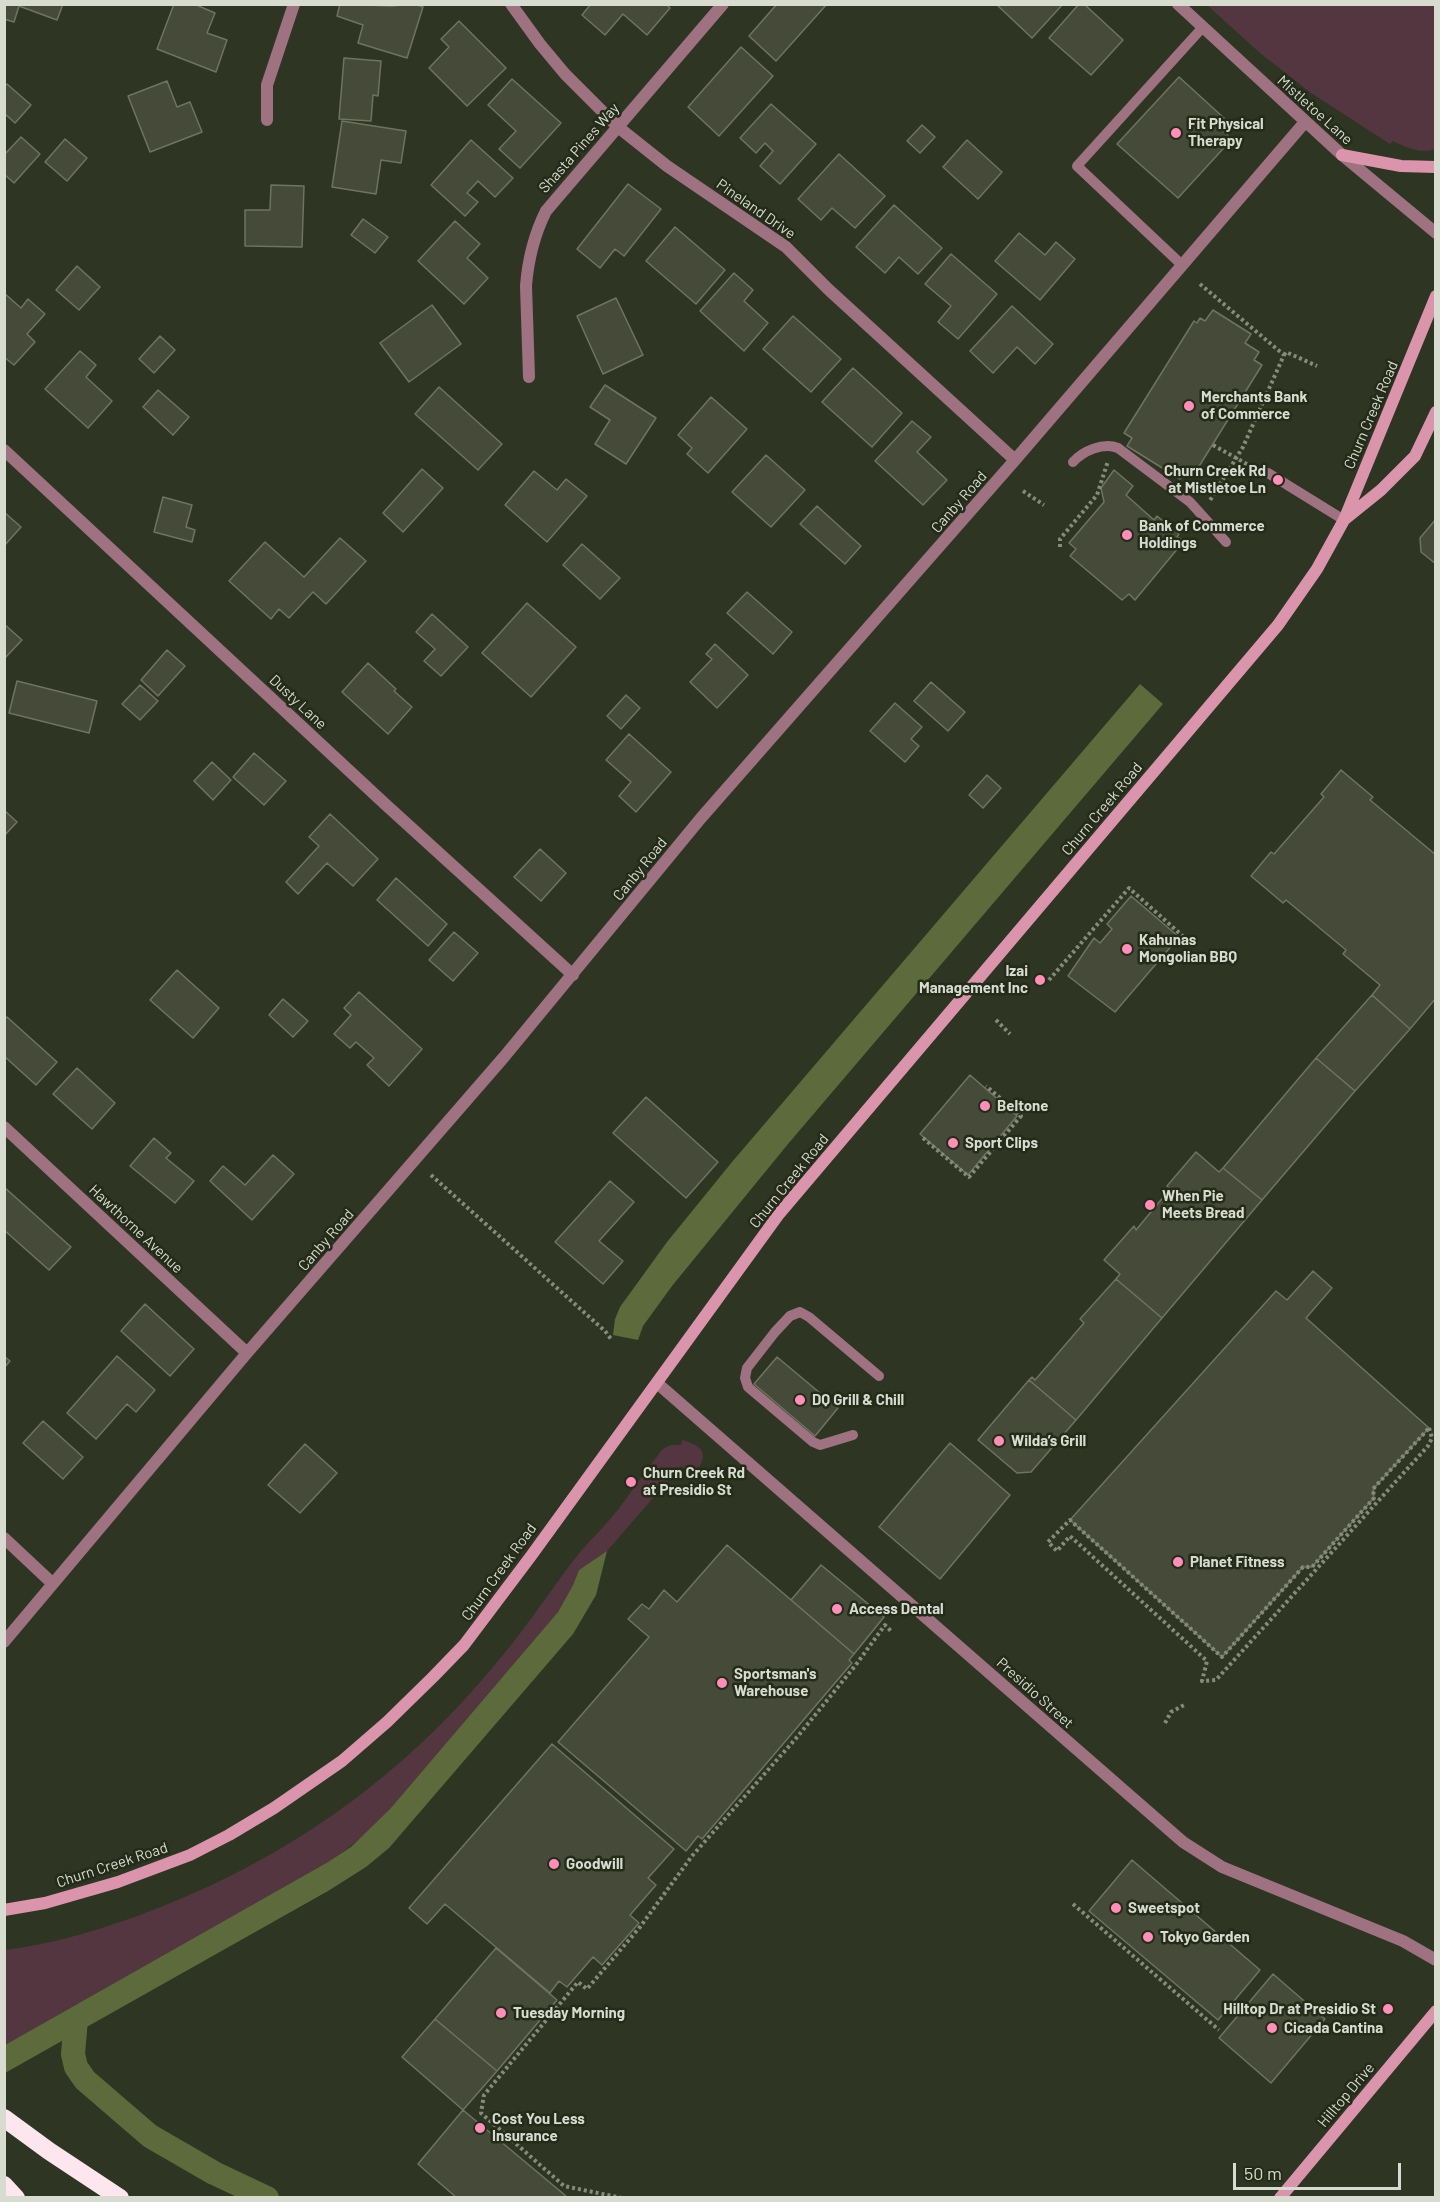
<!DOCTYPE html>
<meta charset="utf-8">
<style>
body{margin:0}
#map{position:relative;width:1440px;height:2202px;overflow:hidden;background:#2f3523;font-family:Barlow,sans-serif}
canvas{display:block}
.frame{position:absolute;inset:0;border:6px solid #d7dbd0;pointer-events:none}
.scale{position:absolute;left:1233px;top:2163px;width:168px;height:27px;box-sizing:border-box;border:3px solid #d7dbd0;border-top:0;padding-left:8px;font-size:18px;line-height:21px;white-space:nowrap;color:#d7dbd0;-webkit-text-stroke:4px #252b19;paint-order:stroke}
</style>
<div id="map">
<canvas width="1440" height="2202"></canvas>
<div class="frame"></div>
<div class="scale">50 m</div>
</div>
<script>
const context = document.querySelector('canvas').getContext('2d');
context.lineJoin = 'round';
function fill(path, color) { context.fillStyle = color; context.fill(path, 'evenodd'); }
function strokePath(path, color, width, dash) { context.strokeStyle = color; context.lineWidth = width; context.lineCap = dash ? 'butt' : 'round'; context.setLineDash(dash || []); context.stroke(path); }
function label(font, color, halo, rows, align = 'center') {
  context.font = font + ' Barlow,sans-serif'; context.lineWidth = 5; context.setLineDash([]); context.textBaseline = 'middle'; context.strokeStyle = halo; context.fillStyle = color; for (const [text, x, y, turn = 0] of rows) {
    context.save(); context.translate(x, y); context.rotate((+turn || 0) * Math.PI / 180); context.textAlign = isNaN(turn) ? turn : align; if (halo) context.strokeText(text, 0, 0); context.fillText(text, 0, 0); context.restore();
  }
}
fill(new Path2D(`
 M1207,5H1435V149C1420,154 1407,148 1393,141L1390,144L1311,93L1260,53Z
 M682,1440C706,1446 709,1457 693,1475L681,1466L607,1551L579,1570L573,1585L558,1612L390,1809C371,1829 352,1847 328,1862L5,2045V1950C55,1944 106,1928 153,1910C304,1852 424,1760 521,1632C542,1605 560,1577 581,1551C594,1536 608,1523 620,1507C631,1492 641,1478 652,1463C656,1459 659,1452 663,1449C668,1445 675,1444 681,1445Z`), '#543640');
fill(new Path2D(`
 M1140,684L1163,704L788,1144L672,1286L643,1326L638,1340L613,1335L615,1319L620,1307L667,1242L732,1162Z
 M607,1551L596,1595L573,1634L389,1848L366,1867L328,1891L5,2073V2045L328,1862L351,1847L390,1809L558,1612L573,1585L579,1570Z`), '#5d6a3b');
strokePath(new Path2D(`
 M76,2019L73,2054L76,2067L85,2080L150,2136L214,2173L267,2198`), '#5d6a3b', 24);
const building = new Path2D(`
 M4,4H63L57,20L19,6L14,22L4,19Z
 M174,4H194L215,13L207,33L227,40L216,72L157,49Z
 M340,4L391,6L415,4L423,7L407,58L358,43L363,25L337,16Z
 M591,4H666L670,8L647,35L623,14L605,35L582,15Z
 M777,4H827L776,61L749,36Z
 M996,4H1063L1032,38Z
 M1079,4H1084L1123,40L1091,75L1049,38Z
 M459,21L506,68L467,106L429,68L449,47L441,39Z
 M741,47L773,76L719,136L688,107Z
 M344,58L381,61L378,96L373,95L371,121L339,119Z
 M1179,77L1224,118L1218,126L1232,139L1178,198L1117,144Z
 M512,79L561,123L520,168L499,149L516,131L488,105Z
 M167,81L177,107L190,102L202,132L150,152L128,96Z
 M7,84L31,105L15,123L4,113V87Z
 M771,104L816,144L780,184L760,166L773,151L765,143L756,153L740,138Z
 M342,121L406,131L401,163L381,160L376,194L332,187Z
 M922,125L935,137L920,153L907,141Z
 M21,137L40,154L14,183L4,174V155Z
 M65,139L87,158L67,181L45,162Z
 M471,140L513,178L495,197L478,181L467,193L478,202L465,216L431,185Z
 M967,140L1002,172L978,199L943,167Z
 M839,154L885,196L855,228L832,208L821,220L798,199Z
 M628,184L661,209L624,256L615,249L600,268L577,249Z
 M271,185L304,186L302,247L245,246V210H270Z
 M894,205L942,248L918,274L899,257L885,273L856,247Z
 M363,219L388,237L375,253L351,235Z
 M455,221L480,244L467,258L488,278L464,304L418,261Z
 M675,227L725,270L696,304L646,261Z
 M1019,233L1045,255L1056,242L1075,259L1040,300L995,261Z
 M951,254L997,294L958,339L938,322L951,306L925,284Z
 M77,266L100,287L79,310L56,290Z
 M734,273L753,290L744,301L768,323L744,351L700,311Z
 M4,293L21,308L28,299L45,314L27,334L35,342L14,365L4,357Z
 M616,298L643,355L603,374L577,316Z
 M432,305L461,344L409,382L380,343Z
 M1012,306L1053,344L1035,364L1017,347L993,373L970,351Z
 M1213,310L1251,334L1245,343L1259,352L1254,360L1262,365L1193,476L1185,471L1180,479L1127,446L1132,438L1124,433L1194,321L1197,323L1200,318L1205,321Z
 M793,316L841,359L811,392L763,349Z
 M160,336L175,350L154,373L139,359Z
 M80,351L96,365L86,377L112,401L88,428L45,389Z
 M853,368L902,413L872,447L822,402Z
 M605,385L656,418L626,464L595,444L610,420L590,407Z
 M439,387L502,444L478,470L415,414Z
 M158,390L189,417L173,435L143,407Z
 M711,397L747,429L708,473L687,454L692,448L678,435Z
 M912,421L931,437L917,452L947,480L923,505L875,461Z
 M766,455L805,490L771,527L732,492Z
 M422,469L443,488L403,532L383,513Z
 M1114,470L1133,486L1126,495L1154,520L1157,516L1179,534L1177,537L1182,540L1177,546L1179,547L1135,600L1129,594L1122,600L1070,556L1076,549L1069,543L1104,502L1101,488Z
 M534,471L557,490L566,479L587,496L547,542L505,505Z
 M163,497L192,505L186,527L195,530L192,542L154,532Z
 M817,506L861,546L845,564L800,524Z
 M4,512L21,527L4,546Z
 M1436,519V564L1421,552L1420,538Z
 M340,538L366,561L326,604L313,592L289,618L279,609L271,619L229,581L265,542L304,577Z
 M582,544L620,578L600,599L563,565Z
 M747,592L792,632L773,654L727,613Z
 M527,603L576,647L531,697L482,653Z
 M432,614L468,647L441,676L424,661L435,649L416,632Z
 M4,624L22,640L4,659Z
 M715,644L748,675L717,708L690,682L712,659L706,654Z
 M167,650L185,666L158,696L141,680Z
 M368,663L396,689L394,691L412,707L388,734L342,692Z
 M17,681L97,701L89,733L9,713Z
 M931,682L965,712L948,731L914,701Z
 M140,685L158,701L140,720L122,704Z
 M626,695L640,708L621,729L607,716Z
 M895,703L922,727L911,739L919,746L905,762L870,731Z
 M629,734L671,772L636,812L619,796L631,782L606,760Z
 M254,753L286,781L264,805L233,777Z
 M212,762L231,780L213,800L194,781Z
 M1341,770L1373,797L1370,800L1436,855V998L1410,1029L1372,995L1380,985L1343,954L1346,950L1286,900L1283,903L1251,876L1271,852L1274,854L1324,797L1321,794Z
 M987,775L1001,788L983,808L969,795Z
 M4,810L17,822L4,836Z
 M330,814L378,859L353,886L327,863L298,894L286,882L319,846L309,837Z
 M540,849L566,873L541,901L514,877Z
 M396,878L447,924L428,946L377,900Z
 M1131,896L1179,937L1115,1012L1068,976L1094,938L1100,943L1112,929L1107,924Z
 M454,932L478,953L453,981L429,960Z
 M177,970L219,1008L193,1038L150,1000Z
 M359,992L422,1049L389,1086L367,1065L374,1058L356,1042L350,1048L334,1034L351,1015L344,1008Z
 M1372,995L1410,1029L1355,1091L1316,1058Z
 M283,999L308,1021L293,1037L269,1015Z
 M7,1017L57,1062L36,1085L4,1056V1020Z
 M1316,1058L1355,1091L1262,1200L1223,1168Z
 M77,1068L115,1103L92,1129L53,1094Z
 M970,1075L1017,1116L968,1175L920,1134Z
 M646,1097L718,1162L686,1198L613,1133Z
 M154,1138L171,1153L166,1158L194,1181L175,1203L130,1166Z
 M1196,1152L1219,1172L1223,1168L1262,1200L1162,1318L1116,1279L1120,1274L1104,1260L1134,1226L1136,1230L1170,1189L1167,1186Z
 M273,1155L294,1174L252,1220L210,1181L223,1166L245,1185Z
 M610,1181L634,1202L599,1241L623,1261L603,1284L555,1242Z
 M4,1187L71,1247L49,1270L4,1230Z
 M1313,1271L1332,1288L1306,1318L1429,1428L1373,1489L1374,1498L1312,1567H1303L1222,1657L1070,1520L1276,1291L1287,1300Z
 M1116,1279L1162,1318L1076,1420L1029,1380L1032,1377L1035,1380L1084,1323L1080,1319Z
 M145,1304L194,1349L170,1376L121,1331Z
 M4,1356L10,1361L4,1368Z
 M117,1356L155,1390L136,1412L127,1404L96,1439L67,1413Z
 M777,1357L838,1408L815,1436L754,1384Z
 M1029,1380L1076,1420L1031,1472L1017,1473L978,1440Z
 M43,1421L83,1457L63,1479L23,1443Z
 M950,1443L1010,1495L940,1579L879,1527Z
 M305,1444L337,1473L300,1513L268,1485Z
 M727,1545L854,1654L849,1660L852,1663L702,1839L698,1836L686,1851L558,1742L649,1637L628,1619L642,1604L649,1609L664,1590L677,1602Z
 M821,1565L884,1617L854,1654L791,1600Z
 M552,1744L674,1849L648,1878L656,1885L630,1915L639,1923L602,1965L593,1957L567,1987L559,1981L550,1993L445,1904L427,1924L409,1908Z
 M1132,1860L1260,1970L1218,2020L1089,1911Z
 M496,1948L557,2000L497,2071L435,2019Z
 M1273,1974L1325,2019L1271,2083L1219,2038Z
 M435,2019L497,2071L463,2110L402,2057Z
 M463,2110L566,2196L564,2198H457L427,2172L418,2164Z`);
fill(building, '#454b38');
strokePath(building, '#6e7460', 1.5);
strokePath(new Path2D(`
 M1200,284L1284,355L1243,447L1209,502
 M1284,355L1286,352L1317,366
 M1213,445L1252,467
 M1023,491L1044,505
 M1060,547V539L1097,495L1108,461
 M1049,980L1129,888L1185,938
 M996,1020L1010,1034
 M923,1138L969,1177L1021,1116L986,1086
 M431,1175L605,1331L611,1339
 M1429,1428L1432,1438L1428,1446L1216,1680L1202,1681L1207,1661L1070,1536L1057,1551L1048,1542L1070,1520L1222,1657L1303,1567H1312L1374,1498L1373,1489Z
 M1165,1723L1171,1712L1186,1704
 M1073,1904L1219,2030
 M622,2198L564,2186L481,2113L484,2095L578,1982L587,1989L640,1927L692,1856L798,1736L855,1666L885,1625L892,1632`), '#868b7d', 4, [3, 3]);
strokePath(new Path2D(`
 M1182,265L1077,166L1203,27
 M1073,462C1083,451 1103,442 1118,448L1190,502L1226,542
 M1268,473L1344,520
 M853,1435L820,1445L813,1442L748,1387L745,1378L747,1368L775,1332L790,1316L800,1312L809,1317L879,1376`), '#9e7281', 10);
strokePath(new Path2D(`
 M511,4L540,44L565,74L618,127L667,166L786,247L828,289L1015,460
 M267,120V85L294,4
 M529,377L526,286C528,260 534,235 546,211L723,4
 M4,450L385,804L573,975
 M4,1127L247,1353
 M657,1383L1183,1842L1222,1867L1403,1941L1436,1960
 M4,1538L52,1583
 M4,1642L247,1353L504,1057L701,818L1015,460L1305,122`), '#9e7281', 12);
strokePath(new Path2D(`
 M1178,4L1342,155L1436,233`), '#9e7281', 12);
strokePath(new Path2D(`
 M1342,155L1401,166L1436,167
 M1345,519L1381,490L1415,456L1436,412
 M4,1910L45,1903L118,1882L190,1855L229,1835L274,1808L342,1761L387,1722L433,1677L464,1645L531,1556L779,1214L1278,625L1317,569L1344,520L1436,296
 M1280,2198L1436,2011`), '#da95ad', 12);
strokePath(new Path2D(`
 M4,2118L49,2151L120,2198
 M4,2185L16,2198`), '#fde6ed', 18);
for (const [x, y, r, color] of [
 [1176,133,6,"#ff8eb9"],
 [1189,406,6,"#ff8eb9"],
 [1278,480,6,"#ff8eb9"],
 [1127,535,6,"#ff8eb9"],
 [1127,949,6,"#ff8eb9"],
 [1040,980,6,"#ff8eb9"],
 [985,1106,6,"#ff8eb9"],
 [953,1143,6,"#ff8eb9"],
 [1150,1205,6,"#ff8eb9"],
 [800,1400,6,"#ff8eb9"],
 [999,1441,6,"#ff8eb9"],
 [631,1482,6,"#ff8eb9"],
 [1178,1562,6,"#ff8eb9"],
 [837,1609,6,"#ff8eb9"],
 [722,1683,6,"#ff8eb9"],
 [554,1864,6,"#ff8eb9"],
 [1116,1908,6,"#ff8eb9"],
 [1148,1937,6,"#ff8eb9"],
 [1388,2009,6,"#ff8eb9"],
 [501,2013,6,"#ff8eb9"],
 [1272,2028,6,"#ff8eb9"],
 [480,2128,6,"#ff8eb9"]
]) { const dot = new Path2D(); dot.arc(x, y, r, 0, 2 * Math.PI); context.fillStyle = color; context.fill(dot); strokePath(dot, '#252b19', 2); }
label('15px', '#d7dbd0', '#252b19', [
 ["Mistletoe Lane",1315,110,42],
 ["Shasta Pines Way",579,148,-49],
 ["Pineland Drive",756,209,35],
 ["Churn Creek Road",1371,415,-67],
 ["Canby Road",959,502,-49],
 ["Dusty Lane",298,702,43],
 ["Churn Creek Road",1102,809,-50],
 ["Canby Road",640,869,-51],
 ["Churn Creek Road",789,1181,-51],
 ["Hawthorne Avenue",136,1229,43],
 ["Canby Road",326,1240,-49],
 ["Churn Creek Road",499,1572,-54],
 ["Presidio Street",1035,1693,42],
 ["Churn Creek Road",112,1865,-18],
 ["Hilltop Drive",1346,2095,-50]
]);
label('bold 15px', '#d7dbd0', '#252b19', [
 ["Fit Physical",1188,124],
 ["Therapy",1188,141],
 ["Merchants Bank",1201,397],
 ["of Commerce",1201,414],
 ["Churn Creek Rd",1266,471,"right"],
 ["at Mistletoe Ln",1266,488,"right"],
 ["Bank of Commerce",1139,526],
 ["Holdings",1139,543],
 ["Kahunas",1139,940],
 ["Mongolian BBQ",1139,957],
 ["Izai",1028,971,"right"],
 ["Management Inc",1028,988,"right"],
 ["Beltone",997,1106],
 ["Sport Clips",965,1143],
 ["When Pie",1162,1196],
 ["Meets Bread",1162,1213],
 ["DQ Grill & Chill",812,1400],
 ["Wilda’s Grill",1011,1441],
 ["Churn Creek Rd",643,1473],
 ["at Presidio St",643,1490],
 ["Planet Fitness",1190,1562],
 ["Access Dental",849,1609],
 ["Sportsman's",734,1674],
 ["Warehouse",734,1691],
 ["Goodwill",566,1864],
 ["Sweetspot",1128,1908],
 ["Tokyo Garden",1160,1937],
 ["Hilltop Dr at Presidio St",1376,2009,"right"],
 ["Tuesday Morning",513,2013],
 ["Cicada Cantina",1284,2028],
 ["Cost You Less",492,2119],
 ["Insurance",492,2136]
], 'left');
</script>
